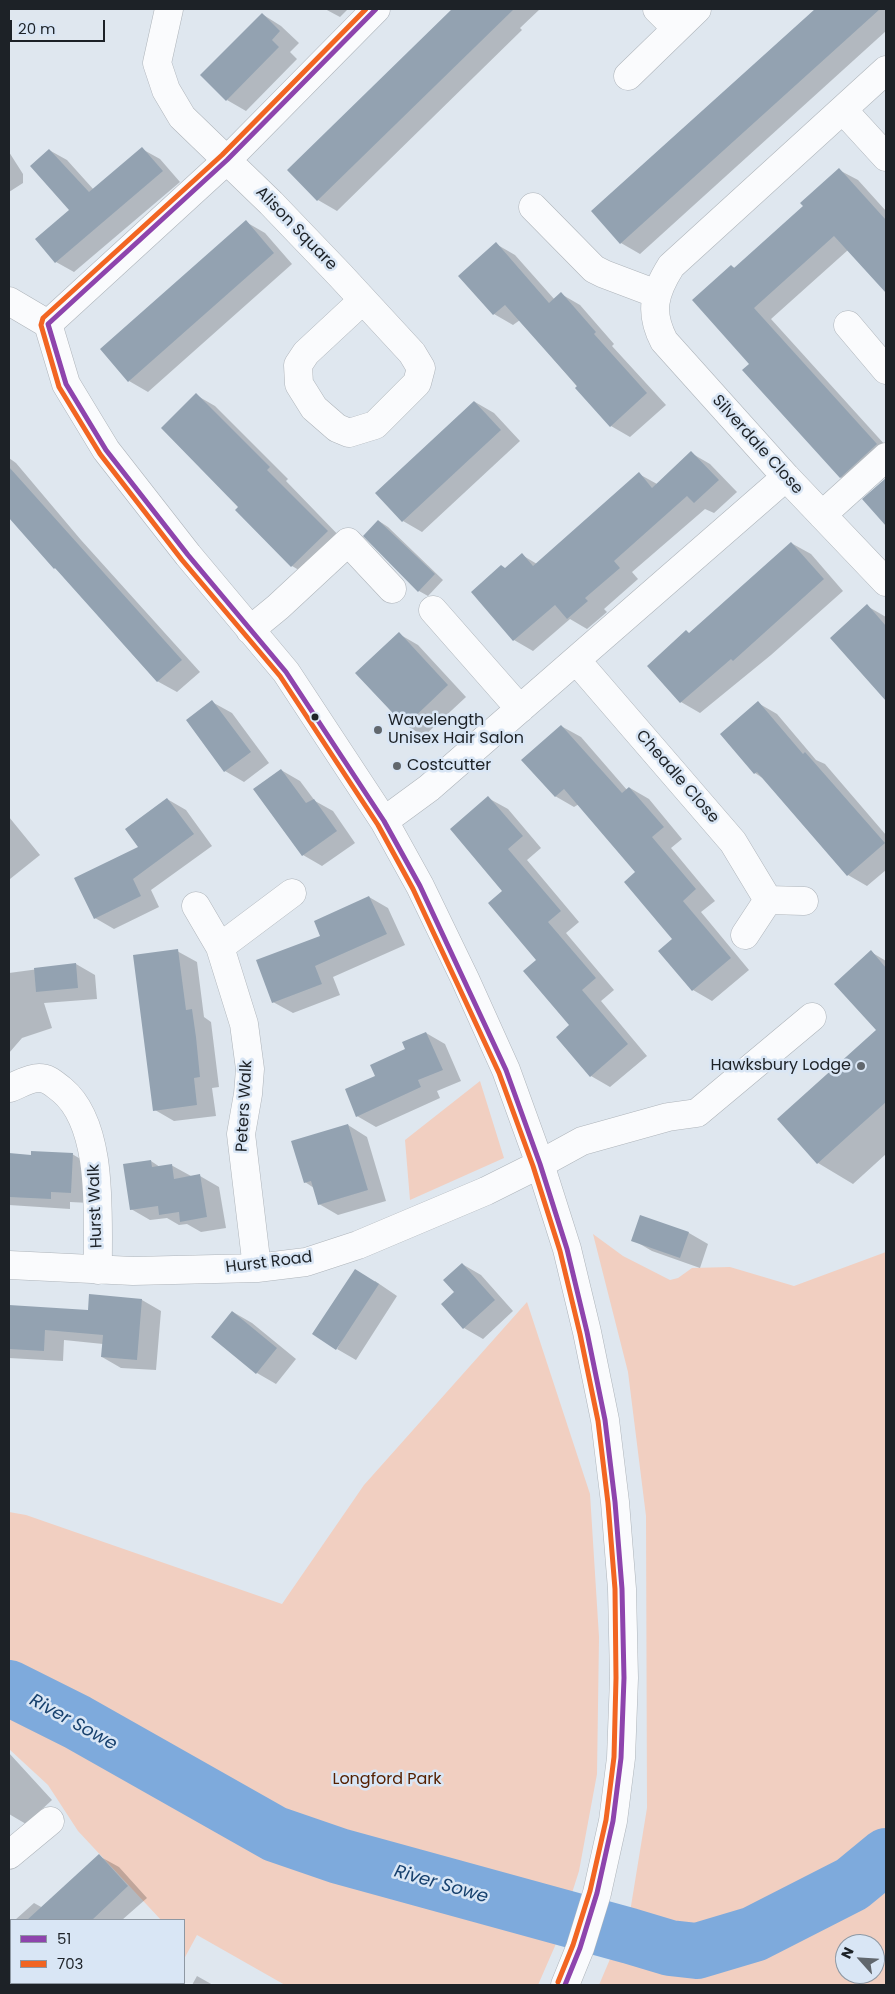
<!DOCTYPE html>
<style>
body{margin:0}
#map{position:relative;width:895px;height:1994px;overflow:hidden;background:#dfe7ef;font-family:Poppins,sans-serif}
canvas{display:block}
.frame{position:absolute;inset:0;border:10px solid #1d2227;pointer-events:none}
.legend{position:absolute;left:10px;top:1919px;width:175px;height:65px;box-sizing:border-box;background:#d9e6f5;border:1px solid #8e98a3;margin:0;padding:6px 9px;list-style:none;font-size:15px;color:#1d2227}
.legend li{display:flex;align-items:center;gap:10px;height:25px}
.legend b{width:25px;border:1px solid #8e98a3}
.north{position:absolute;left:835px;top:1934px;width:50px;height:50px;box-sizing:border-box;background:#d9e6f5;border:1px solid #8e98a3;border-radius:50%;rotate:296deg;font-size:14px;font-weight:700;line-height:20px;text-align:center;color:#1d2227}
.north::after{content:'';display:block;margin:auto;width:18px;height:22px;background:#61676d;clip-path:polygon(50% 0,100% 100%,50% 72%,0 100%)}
.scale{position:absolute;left:10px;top:20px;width:95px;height:22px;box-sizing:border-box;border:2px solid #1d2227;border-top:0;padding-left:6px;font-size:15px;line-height:18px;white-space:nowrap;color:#1d2227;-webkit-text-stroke:4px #d9e6f5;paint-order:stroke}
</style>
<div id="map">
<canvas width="895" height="1994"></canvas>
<div class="frame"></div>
<ul class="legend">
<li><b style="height:6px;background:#8e44ad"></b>51</li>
<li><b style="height:6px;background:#f26522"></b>703</li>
</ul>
<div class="north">N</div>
<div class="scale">20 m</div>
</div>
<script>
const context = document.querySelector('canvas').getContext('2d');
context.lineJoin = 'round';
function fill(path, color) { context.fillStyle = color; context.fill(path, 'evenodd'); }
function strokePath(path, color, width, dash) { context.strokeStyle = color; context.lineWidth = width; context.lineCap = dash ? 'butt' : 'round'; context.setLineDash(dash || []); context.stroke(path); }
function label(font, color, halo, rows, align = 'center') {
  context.font = font + ' Poppins,sans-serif'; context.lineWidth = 5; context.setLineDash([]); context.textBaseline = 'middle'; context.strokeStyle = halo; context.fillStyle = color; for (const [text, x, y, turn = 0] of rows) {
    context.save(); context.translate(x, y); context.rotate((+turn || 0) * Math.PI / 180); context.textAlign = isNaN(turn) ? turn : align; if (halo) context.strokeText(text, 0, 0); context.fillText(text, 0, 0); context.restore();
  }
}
fill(new Path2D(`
 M480,1081L504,1158L410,1200L405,1140Z
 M593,1234L623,1256L670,1280L678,1278L692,1268L730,1267L794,1286L886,1252V1985H599L630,1912L647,1808L646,1516L628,1372ZM845,1944H875V1974H845Z
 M527,1302L590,1494L599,1637L597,1774L579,1871L555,1946L538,1985H285L197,1935L184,1959V1920H161L78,1831L48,1785L9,1749V1512L26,1515L282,1604L364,1485Z`), '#f1cfc1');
fill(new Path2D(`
 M325,9H348L340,17Z
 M455,9H540L520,28L522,30L337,211L318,200L289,170Z
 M816,9H886V31L640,254L621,243L592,211Z
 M262,14L281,26L299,43L290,52L297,59L246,111L227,100Z
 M142,149L160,159L180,182L74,272L56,262L37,239L71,210L49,150L67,160L94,190Z
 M9,152L23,174V183L9,192Z
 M839,170L858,180L886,211V292L848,250L771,319L886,446L859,488L840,477L751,364L731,266L735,268L805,206Z
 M246,222L265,233L292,264L148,392L129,381Z
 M496,244L515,255L555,300L561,294L580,305L614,344L612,346L666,405L630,437L611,426L520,320L513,325L494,314L460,276Z
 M196,395L215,406L288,479L286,481L346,543L311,577L292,566L237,510L240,507Z
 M475,402L494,413L520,441L422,532L403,521Z
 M691,453L710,464L737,492L714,513L705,509L632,572L638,579L604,609L607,612L587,629L570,619L533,651L514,640L472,592L506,569L522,555L537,564L639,474L657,484Z
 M9,458L16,463L81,540L200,672L177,692L157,681L60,572L55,568L9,513Z
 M379,521L388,527L443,580L428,596L419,591Z
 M791,543L811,554L843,591L771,655L700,713L681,702L649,666L690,634Z
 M867,606L886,617V700L832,638Z
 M399,634L418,645L466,697L424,736L405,725Z
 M212,702L232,713L269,763L244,782L225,771Z
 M758,703L777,714L816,760L825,764L886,835V870L867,886L848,875L764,779L755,773L721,734Z
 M561,726L581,737L627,790L630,788L649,799L682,839L671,848L715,901L701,912L749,970L712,1001L693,990L660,951L674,939L637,872L579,804L574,807L555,796Z
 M281,770L300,781L315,801L333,811L355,843L322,866L303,855Z
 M488,798L508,809L541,848L527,860L579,922L566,933L614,990L601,1001L647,1056L610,1087L591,1076L571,1025L504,891Z
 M167,799L186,810L212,846L151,890L159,907L114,929L95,918L140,847Z
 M9,817L40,855L10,879L9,878Z
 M369,897L388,908L405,945L333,977L340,995L293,1013L273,1002L322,936Z
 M177,951L197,962L204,1017L211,1022L219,1087L212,1088L216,1116L174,1121L155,1110Z
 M871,952L886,961V1154L853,1184L818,1163L778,1119L877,1030Z
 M76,964L95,975L97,999L44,1003L52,1028L22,1038L9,1053V973Z
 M426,1033L445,1044L461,1081L437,1091L440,1098L376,1127L357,1116L377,1077Z
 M348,1125L367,1137L386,1201L338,1215L319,1204L314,1188L305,1182Z
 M72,1154L91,1165L90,1203L70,1202V1209L9,1205V1155L32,1157Z
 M151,1161L160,1167L171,1165L191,1176H200L219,1187L226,1228L201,1232L187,1224L179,1225L167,1218L150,1220L131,1209Z
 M640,1217L689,1233L708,1244L700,1268L652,1251L633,1240Z
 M462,1264L481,1275L513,1311L483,1339L464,1328L456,1292Z
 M375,1281L397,1296L356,1360L337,1349Z
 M142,1300L161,1311L156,1370L121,1368L102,1357L103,1344L64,1340L63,1361L9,1358V1306L89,1311Z
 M233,1312L252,1323L296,1359L276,1384L257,1373L213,1337Z
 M9,1753L52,1800L26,1824L9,1814Z
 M99,1856L119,1867L147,1898L122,1920H15L34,1903L43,1908Z
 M11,1923V1983H44L46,1985H9V1926Z
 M197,1976L213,1985H192Z`), '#0003');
strokePath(new Path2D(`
 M9,1688L77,1722L275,1834L339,1856L630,1936L670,1948L697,1951L754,1934L852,1884L886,1856`), '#7eaadc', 56);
fill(new Path2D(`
 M452,9H514L317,201L287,170Z
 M815,9H880L620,244L591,211Z
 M262,13L280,31L272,40L279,47L226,101L200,75Z
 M142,147L163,171L55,263L35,239L69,210L30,166L49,149L89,192Z
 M839,168L886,220V293L834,236L754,308L877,444L840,478L742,370L749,364L692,300L731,265L734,268L803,206L800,203Z
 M246,220L274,253L128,382L100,349Z
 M496,242L549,303L561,292L596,332L594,334L647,393L610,427L575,388L577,386L505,305L493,315L458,276Z
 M196,393L270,467L267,470L328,531L291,567L235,510L238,507L161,428Z
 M474,401L501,430L402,522L375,493Z
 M691,451L719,480L694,503L687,496L614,561L620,568L585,598L588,601L567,619L555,605L513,641L471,592L501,565L505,568L522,553L533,566L639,472L652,488Z
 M9,467L182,660L157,682L55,568L54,569L9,518Z
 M886,478V526L862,499Z
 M378,520L435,574L418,592L363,536Z
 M791,542L824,579L733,661L731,659L680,703L647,666L686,630L689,633Z
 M867,604L886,626V701L830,638Z
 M399,632L448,685L405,726L355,673Z
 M212,700L251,752L224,772L186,720Z
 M758,701L803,754L805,752L885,843L847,876L757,772L754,774L720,734Z
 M561,725L622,793L629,787L664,827L652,837L696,889L683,901L731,958L692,991L658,951L672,939L624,882L635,872L564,789L555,797L521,760Z
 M281,769L306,803L314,799L337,831L302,856L253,789Z
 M488,796L523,836L508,849L561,911L548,922L596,978L582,990L628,1044L590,1077L556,1037L569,1025L523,971L536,960L488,903L502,891L450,829Z
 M167,798L194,834L133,879L141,896L94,919L74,878L138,847L125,829Z
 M369,896L387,934L315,966L322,984L272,1003L256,960L320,936L314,921Z
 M178,949L186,1010L192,1009L196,1037L200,1077L194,1078L197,1105L153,1111L133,955Z
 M871,950L886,968V1102L817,1164L777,1119L876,1030L834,984Z
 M76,963L78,988L36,992L34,968Z
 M426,1032L443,1070L418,1080L421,1087L356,1117L345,1089L375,1076L370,1065L405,1049L402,1042Z
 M348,1124L368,1190L318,1205L311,1181L304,1183L291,1141Z
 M31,1151L73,1153L71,1193L51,1192V1199L9,1197V1153L31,1155Z
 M151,1160L152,1167L172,1164L174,1179L200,1174L207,1217L180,1222L179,1212L159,1215L158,1206L130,1210L123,1164Z
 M640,1215L689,1232L680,1258L631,1241Z
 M462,1263L495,1300L463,1329L441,1304L454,1292L443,1280Z
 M355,1269L379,1284L336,1350L312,1334Z
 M89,1294L142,1299L137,1360L101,1357L103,1335L45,1330L44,1351L9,1349V1305L88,1310Z
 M232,1311L277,1348L256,1374L211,1337Z
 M99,1854L128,1886L92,1920H27Z`), '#93a2b1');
const minor = new Path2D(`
 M169,9L157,63L166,90L182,117L271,203L340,275L412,353L421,368L417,383L375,425L349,433L337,428L314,408L299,384L298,365L306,353L363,300
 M657,9L676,28
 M886,70L671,266C654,293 649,312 664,341L786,477L886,582
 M628,76L697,9
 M843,110L886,157
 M533,207L594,269L604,274L657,294
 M9,301L48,324L66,384L106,450L188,555L286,672L384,821L420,886L465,979L506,1070L540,1164L567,1249L587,1332L605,1420L615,1502L622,1589L624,1678L621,1758L613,1821L597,1893L580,1948L565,1985
 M48,324L227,160L376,9
 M848,325L886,370
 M822,515L886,457
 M433,610L520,709
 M250,630L278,607L348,542L392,589
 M576,660L733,842L768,900
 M384,821L429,788L786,477
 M196,906L220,947L244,1024L250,1069L248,1094L241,1134L257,1268
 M745,935L768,900L804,901
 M220,947L292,893
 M10,1088C18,1085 29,1078 39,1078C49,1078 54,1084 62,1090C105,1126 97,1218 98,1270
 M9,1265L133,1271L257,1268L306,1262L358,1245L486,1191L540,1164L582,1141L668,1117L697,1113L812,1017
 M9,1855L50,1821`);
strokePath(minor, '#aeb4ba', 29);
strokePath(minor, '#fafbfd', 28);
strokePath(new Path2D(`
 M376,9L227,160L48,324L66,384L106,450L188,555L286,672L384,821L420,886L506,1070L540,1164L567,1249L587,1332L605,1420L615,1502L622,1589L624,1678L621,1758L613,1821L597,1893L580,1948L565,1985`), '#8e44ad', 5);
strokePath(new Path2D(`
 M366,9L222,155L43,318L41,325L59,387L100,454L182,560L280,676L378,825L413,889L499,1073L533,1166L560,1251L580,1334L598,1421L608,1503L615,1589L616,1678L614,1757L606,1820L590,1891L573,1945L558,1982`), '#f26522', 5);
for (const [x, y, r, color] of [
 [315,717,4.5,"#1d2227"],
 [378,730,5,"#61676d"],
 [397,766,5,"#61676d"],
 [861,1066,5,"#61676d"]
]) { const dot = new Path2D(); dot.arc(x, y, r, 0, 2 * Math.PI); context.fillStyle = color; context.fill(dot); strokePath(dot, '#d9e6f5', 2); }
label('16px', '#1d2227', '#d9e6f5', [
 ["Alison Square",296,229,46],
 ["Silverdale Close",757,445,48],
 ["Cheadle Close",677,777,49],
 ["Peters Walk",245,1106,-87],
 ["Hurst Walk",96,1206,-92],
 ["Hurst Road",269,1263,-7]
]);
label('16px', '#1d2227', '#d9e6f5', [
 ["Wavelength",388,721],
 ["Unisex Hair Salon",388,739],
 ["Costcutter",407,766],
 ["Hawksbury Lodge",851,1066,"right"]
], 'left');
label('16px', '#552000', '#d9e6f5', [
 ["Longford Park",387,1780]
]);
label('italic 18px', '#17416e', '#d9e6f5', [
 ["River Sowe",73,1723,29],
 ["River Sowe",441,1885,16]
]);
</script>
